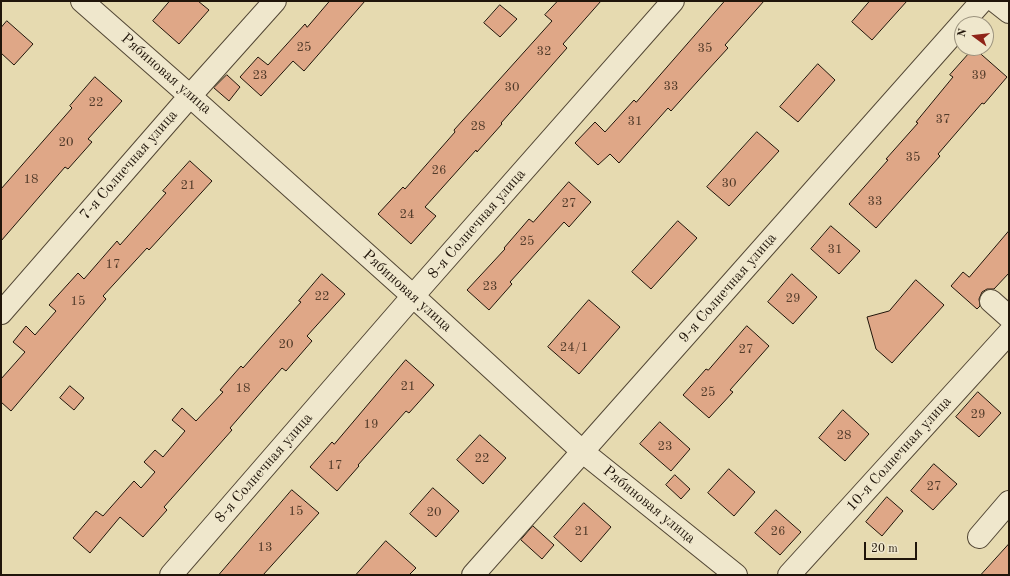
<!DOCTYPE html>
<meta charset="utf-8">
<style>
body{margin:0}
#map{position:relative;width:1010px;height:576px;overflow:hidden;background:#e6dab0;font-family:"Old Standard TT",serif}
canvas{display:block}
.frame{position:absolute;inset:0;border:2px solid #20150a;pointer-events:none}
.north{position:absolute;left:954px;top:16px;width:40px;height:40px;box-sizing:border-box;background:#efe7cc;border:1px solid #9c937e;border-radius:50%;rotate:285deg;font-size:11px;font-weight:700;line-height:16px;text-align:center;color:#20150a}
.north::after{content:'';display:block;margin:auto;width:14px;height:18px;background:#8f2418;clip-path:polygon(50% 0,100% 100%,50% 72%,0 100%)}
.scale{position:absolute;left:864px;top:542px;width:53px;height:18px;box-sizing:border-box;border:2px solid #20150a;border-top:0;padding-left:5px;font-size:12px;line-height:14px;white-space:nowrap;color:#20150a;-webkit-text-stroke:3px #efe7cc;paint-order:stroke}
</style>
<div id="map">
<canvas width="1010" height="576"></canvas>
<div class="frame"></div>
<div class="north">N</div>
<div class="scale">20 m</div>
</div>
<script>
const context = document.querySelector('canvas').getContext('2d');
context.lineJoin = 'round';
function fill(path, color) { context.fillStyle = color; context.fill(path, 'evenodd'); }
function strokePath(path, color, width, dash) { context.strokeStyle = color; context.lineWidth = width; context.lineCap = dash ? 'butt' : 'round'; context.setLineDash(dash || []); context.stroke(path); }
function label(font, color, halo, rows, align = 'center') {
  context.font = font + ' "Old Standard TT",serif'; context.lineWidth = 3; context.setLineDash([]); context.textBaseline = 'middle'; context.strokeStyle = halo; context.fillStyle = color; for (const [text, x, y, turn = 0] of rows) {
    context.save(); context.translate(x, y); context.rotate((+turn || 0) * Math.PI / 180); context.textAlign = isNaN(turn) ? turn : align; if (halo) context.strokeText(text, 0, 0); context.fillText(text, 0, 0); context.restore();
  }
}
const building = new Path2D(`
 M170,1H198L209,10L179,44L153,21Z
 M330,1H365L304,71L293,61L261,96L240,77L258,57L268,65L305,24L307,27Z
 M558,1H601L563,44L567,48L501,123L502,124L477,152L476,150L425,207L436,216L411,244L378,214L403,187L405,189L455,132L454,130L552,21L545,15Z
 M725,1H764L725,45L728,48L706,72L671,111L668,108L619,163L610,154L598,165L575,143L595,122L605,132L634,100L636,102Z
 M870,1H907L872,40L852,22Z
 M500,5L517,19L500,37L484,23Z
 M7,21L33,44L14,65L1,53V28Z
 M974,48L1007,77L984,104L982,103L938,154L940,156L876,228L849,204L888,160L886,159L918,123L916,122L953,77L950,75Z
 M818,64L835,80L798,122L780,107Z
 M227,75L240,87L229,101L214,88Z
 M95,77L122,101L88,139L92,142L68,169L65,167L1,241V189L72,108L70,106Z
 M757,132L779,151L729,206L707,187Z
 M190,161L212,181L149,250L147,248L103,296L106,299L11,411L1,402V379L25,352L13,342L26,326L35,335L56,311L49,305L78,273L84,279L117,241L120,245L166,193L163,191Z
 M569,182L591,202L569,227L564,222L510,282L512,284L489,310L467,290L505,249L504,248L529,219L533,222Z
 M678,221L697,238L651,289L632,272Z
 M831,226L860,251L839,274L811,249Z
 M1009,231V273L994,289H987L982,292L979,299L980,306L977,309L951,286L963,272L969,277Z
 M322,274L345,294L307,336L312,341L286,371L282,368L230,428L232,430L164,507L167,510L143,537L120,517L90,553L73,538L96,511L103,516L134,481L141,488L155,472L144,462L155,450L163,457L185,431L172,420L182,408L196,421L223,392L220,390L241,366L243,368L301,302L299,301Z
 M792,274L817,297L793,324L768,302Z
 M916,280L944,305L892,363L876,349L867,317L889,311Z
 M589,300L620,327L579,374L548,347Z
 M747,326L769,346L730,390L733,392L709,418L683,395L706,369L708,370Z
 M406,360L434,385L409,413L406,411L358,465L359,466L337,491L310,467L332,442L334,444Z
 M70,386L84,398L74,410L60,398Z
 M978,392L1001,413L979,437L956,417Z
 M843,410L869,434L845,461L819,438Z
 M660,422L690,449L671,471L640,444Z
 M480,435L506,458L483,484L457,460Z
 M934,464L957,484L933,510L911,491Z
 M729,469L755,492L734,516L708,493Z
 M675,475L690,489L681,499L666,485Z
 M433,488L459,511L436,537L410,514Z
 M292,490L319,513L263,575H219Z
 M887,497L903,511L882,536L866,522Z
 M584,503L611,527L581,562L554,537Z
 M776,510L801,532L780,555L755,533Z
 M533,526L554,545L542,559L521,540Z
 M386,541L416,568L409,575H356Z
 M1009,544V575H981Z`);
fill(building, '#dfa787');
strokePath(building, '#20150a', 1);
const minor = new Path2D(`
 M82,1L190,96L413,296L583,452L736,575
 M995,1L1009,12
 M991,301L1009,317
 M1,313L190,96L275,1
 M979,537L1009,502
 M171,575L413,296L673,1
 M473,575L982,1
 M789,575L1009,333`);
strokePath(minor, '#524634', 24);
strokePath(minor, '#efe7cc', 22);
label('13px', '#503a29', null, [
 ["25",304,48],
 ["35",705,49],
 ["32",544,52],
 ["23",260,76],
 ["39",979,76],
 ["33",671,87],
 ["30",512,88],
 ["22",96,103],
 ["37",943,120],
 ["31",635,122],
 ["28",478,127],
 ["20",66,143],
 ["35",913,158],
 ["26",439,171],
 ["18",31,180],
 ["30",729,184],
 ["21",188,186],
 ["33",875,202],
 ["27",569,204],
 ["24",407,215],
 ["25",527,242],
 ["31",835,250],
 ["17",113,265],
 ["23",490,287],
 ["22",322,297],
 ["29",793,299],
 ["15",78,302],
 ["20",286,345],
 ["24/1",574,348],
 ["27",746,350],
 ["21",408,387],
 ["18",243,389],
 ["25",708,393],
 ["29",978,415],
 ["19",371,425],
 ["28",844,436],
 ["23",665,447],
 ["22",482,459],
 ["17",335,466],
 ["27",934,487],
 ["15",296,512],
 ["20",434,513],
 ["21",582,532],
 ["26",778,532],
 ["13",265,548]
]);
label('15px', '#20150a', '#efe7cc', [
 ["Рябиновая улица",166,74,41],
 ["7-я Солнечная улица",129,165,-49],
 ["8-я Солнечная улица",477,224,-49],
 ["9-я Солнечная улица",728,288,-49],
 ["Рябиновая улица",407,291,42],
 ["10-я Солнечная улица",899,454,-48],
 ["8-я Солнечная улица",264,468,-49],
 ["Рябиновая улица",649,505,39]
]);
</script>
